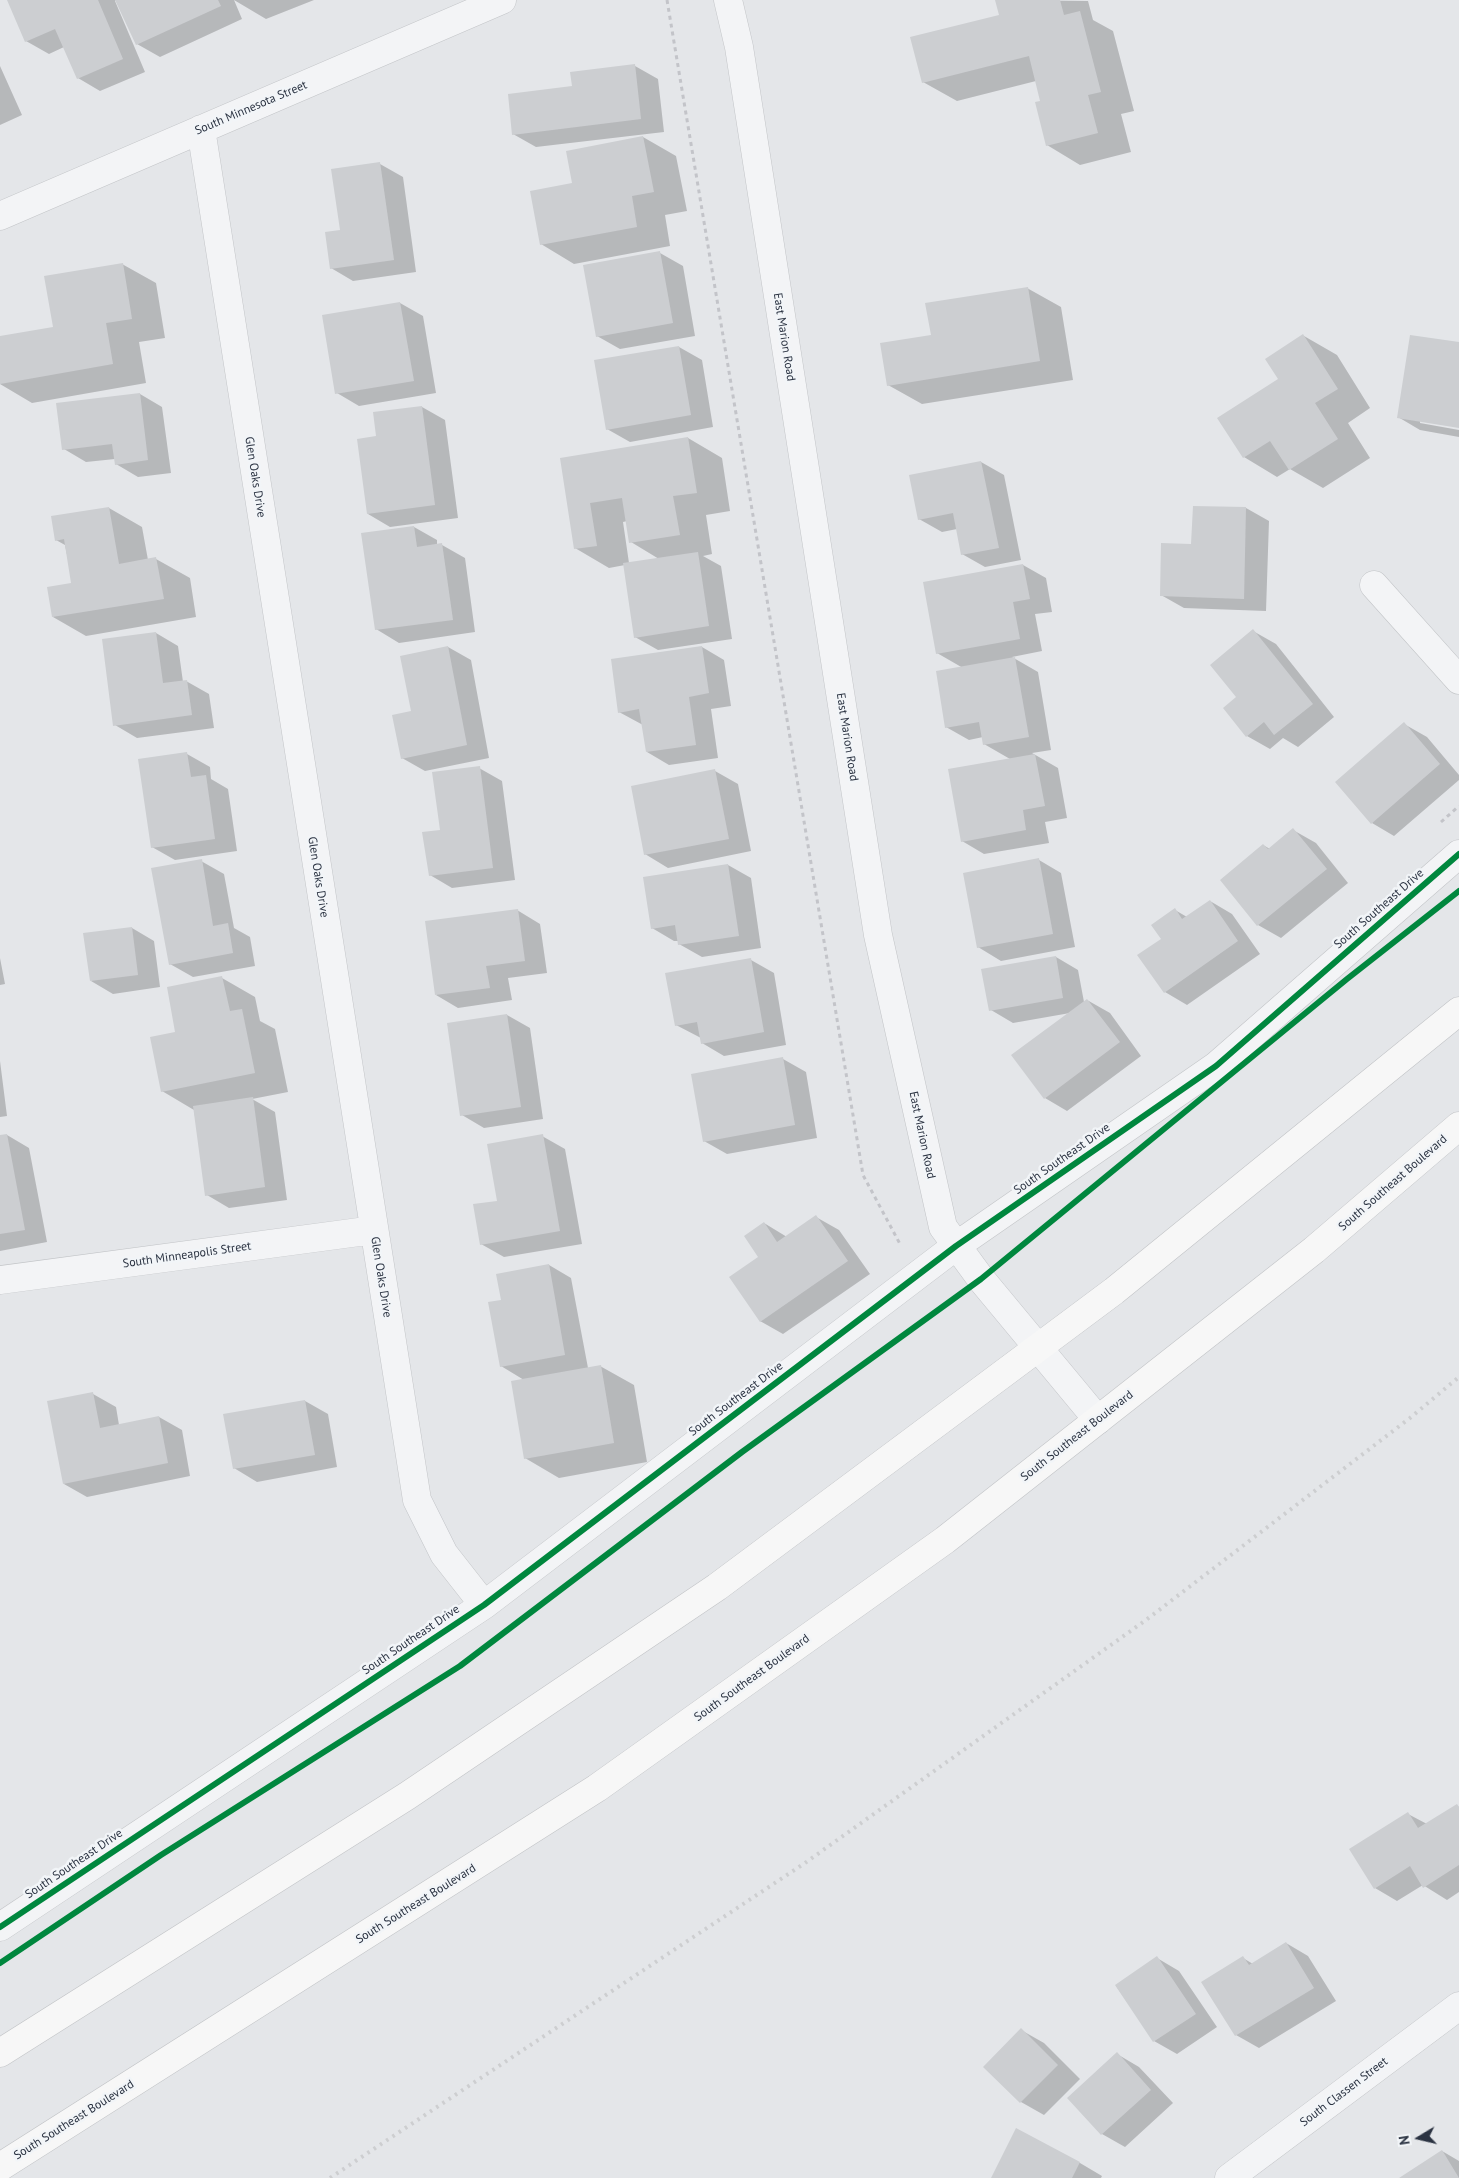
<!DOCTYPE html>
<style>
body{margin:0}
#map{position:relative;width:1459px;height:2178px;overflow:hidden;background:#e4e6e9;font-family:"PT Sans",sans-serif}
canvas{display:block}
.north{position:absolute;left:1394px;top:2113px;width:50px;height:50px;-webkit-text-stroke:4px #f2f5f8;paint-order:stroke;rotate:261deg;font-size:14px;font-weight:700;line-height:20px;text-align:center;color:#2b3342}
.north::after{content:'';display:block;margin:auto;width:18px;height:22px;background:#2b3342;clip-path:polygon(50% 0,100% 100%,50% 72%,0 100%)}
</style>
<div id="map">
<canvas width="1459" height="2178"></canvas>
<div class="north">N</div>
</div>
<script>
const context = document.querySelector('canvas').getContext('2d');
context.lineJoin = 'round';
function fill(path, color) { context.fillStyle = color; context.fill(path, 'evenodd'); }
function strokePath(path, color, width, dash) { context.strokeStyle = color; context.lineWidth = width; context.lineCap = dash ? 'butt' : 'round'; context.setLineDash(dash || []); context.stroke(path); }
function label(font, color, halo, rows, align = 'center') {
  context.font = font + ' "PT Sans",sans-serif'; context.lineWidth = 5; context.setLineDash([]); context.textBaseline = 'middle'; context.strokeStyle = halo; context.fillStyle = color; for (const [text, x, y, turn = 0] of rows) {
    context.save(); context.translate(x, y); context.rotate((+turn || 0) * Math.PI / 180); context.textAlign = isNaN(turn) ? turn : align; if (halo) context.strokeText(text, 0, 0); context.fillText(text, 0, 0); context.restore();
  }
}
fill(new Path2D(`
 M8,0H116L115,1L145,72L100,91L78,78L64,47L49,54L26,41Z
 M117,0H314L266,19L234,0L242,19L160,57L137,44Z
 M997,0L1088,1L1093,20L1113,31L1134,111L1121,114L1131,152L1080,165L1047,145L1042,102L1036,81L957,101L923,82L1001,16Z
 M0,66L22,115L0,125Z
 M635,66L658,79L664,132L536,147L513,134L573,87Z
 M643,137L676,156L687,211L665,215L670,246L574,264L541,244L574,184Z
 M380,164L403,177L416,272L353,281L331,268L341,231Z
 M660,253L683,266L695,336L620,349L597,336Z
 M122,264L156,283L165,338L139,342L146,383L32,403L0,384V338L54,328Z
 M1027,288L1061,307L1073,380L922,404L888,385Z
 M400,303L423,316L436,393L359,406L337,393L324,316Z
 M1304,336L1337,355L1370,408L1348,423L1370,458L1323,488L1290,469L1277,477L1244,457L1280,379Z
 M1459,344V427L1420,421V423L1459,430V437L1420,430L1398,417Z
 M679,347L702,360L713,427L630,442L607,429Z
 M140,394L162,407L171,473L138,477L116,464L115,459L86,462L64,449Z
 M422,407L445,420L458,518L390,527L368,514L378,437L374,413Z
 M688,438L722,458L730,511L706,515L712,554L703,556L721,566L732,639L658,650L635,637L625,565L609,568L575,548L561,459ZM627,521L631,542L659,559L629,563L623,522Z
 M981,462L1004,475L1021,560L985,567L962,554L957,529L942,532L919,519Z
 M109,508L142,527L148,560L156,559L190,578L196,617L86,636L53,617L73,584L65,545L56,540Z
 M1246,508L1269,521L1266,611L1184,608L1161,595L1193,546Z
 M414,527L437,540V545H442L465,558L475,632L399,643L376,629Z
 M1023,565L1046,578L1052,612L1035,614L1042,651L1012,657L1038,672L1051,750L1032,753L1058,768L1067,818L1045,822L1049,843L984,854L962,841L1010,759L984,744L983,737L969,740L946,727L963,668L937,653Z
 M1253,631L1276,644L1334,717L1298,747L1283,738L1270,749L1247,736L1238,697Z
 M156,633L178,646L183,682L186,681L209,694L214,728L137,738L115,725Z
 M448,647L471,660L489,758L425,771L402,758L413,712Z
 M702,647L724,660L731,706L711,709L718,758L669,765L647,752L643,725L619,712Z
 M1404,724L1427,737L1459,775V780L1394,836L1372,823Z
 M187,754L210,767L211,779L228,789L237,851L175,860L152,847Z
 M479,768L502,781L515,880L452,888L430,875L441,831Z
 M715,771L738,784L751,851L668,868L645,854Z
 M1293,830L1316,843L1348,883L1281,938L1258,925L1221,880L1263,845L1270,849Z
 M1039,860L1061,873L1075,947L1001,961L978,947Z
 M201,861L224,874L234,928L250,937L255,966L193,977L170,964Z
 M728,865L751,878L761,948L702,957L679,944V941H674L652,928Z
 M1210,901L1232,914L1260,954L1187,1005L1165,992L1162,939L1175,910L1187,917Z
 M517,910L540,924L547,973L508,978L512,1000L458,1008L436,995Z
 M132,928L154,941L160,987L113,994L91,981Z
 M1056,957L1078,970L1084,1002L1087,1000L1110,1013L1141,1056L1067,1111L1045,1098L1070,1013L1013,1023L991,1010Z
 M0,958L5,984L0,985Z
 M751,960L774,973L786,1045L724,1056L702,1043L701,1038L676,1025Z
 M222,978L255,997L260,1021L275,1029L288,1092L252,1099L275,1112L287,1200L229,1208L207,1195L194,1110L162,1091L177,1033Z
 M507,1015L530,1028L543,1119L484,1128L462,1115Z
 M783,1059L806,1072L817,1138L727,1154L704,1141Z
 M0,1061L7,1116L0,1117Z
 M7,1135L29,1148L47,1242L0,1251V1136Z
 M542,1136L565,1149L582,1244L504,1257L481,1244L498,1202Z
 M816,1217L839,1230L870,1274L783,1334L760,1321V1257L764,1223L787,1237Z
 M549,1265L571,1278L588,1368L600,1366L634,1385L647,1462L559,1478L525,1458L524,1380L501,1366L502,1301Z
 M93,1394L116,1407L119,1425L159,1417L182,1430L190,1476L87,1497L64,1484Z
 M305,1401L328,1414L337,1467L257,1482L234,1468Z
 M1457,1806L1459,1807V1892L1447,1900L1423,1885L1397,1901L1375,1888L1408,1814L1427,1824Z
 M1286,1943L1308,1956L1336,2001L1259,2048L1236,2035L1243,1958L1253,1964Z
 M1157,1958L1179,1971L1217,2027L1177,2054L1154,2041L1116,1986Z
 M1021,2030L1044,2043L1080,2079L1044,2115L1021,2102L985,2067Z
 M1117,2054L1139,2067L1173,2103L1125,2147L1102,2134L1069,2098Z
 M1017,2130L1080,2163L1102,2176L1101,2178H993Z
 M1442,2151L1459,2161V2178H1402Z`), '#0003');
fill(new Path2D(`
 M7,0H98L123,59L77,79L55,29L25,42Z
 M115,0H218L221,6L136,45Z
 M995,0H1060L1064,15L1080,11L1101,92L1088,95L1098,133L1046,146L1035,102L1040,101L1029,56L922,83L910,37L999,15Z
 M635,64L641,119L512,135L508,94L572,86L570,72Z
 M643,136L654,192L632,196L637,227L540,245L530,191L572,183L566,151Z
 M380,162L394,260L330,269L325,232L340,230L331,169Z
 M660,251L673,323L596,337L583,265Z
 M123,263L132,319L106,323L113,364L0,384V336L53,327L44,276Z
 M1028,287L1040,361L887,386L880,343L931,335L925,303Z
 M400,302L414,381L335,394L322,315Z
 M1303,334L1338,389L1315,403L1338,439L1289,470L1270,441L1243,458L1217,418L1278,379L1265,359Z
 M1410,335L1459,342V428L1397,418Z
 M679,346L691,415L606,430L594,360Z
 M140,393L148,460L115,465L112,444L62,450L56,403Z
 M422,406L435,505L367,514L357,439L376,436L373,412Z
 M688,437L697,493L673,496L680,535L629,543L622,498L590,503L597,546L574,549L560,458Z
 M981,461L999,548L961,555L953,513L918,520L909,475Z
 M1193,506L1246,507L1244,599L1160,596L1161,543L1191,544Z
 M109,507L119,564L156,557L164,599L52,617L47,587L71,583L64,539L55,541L51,516Z
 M414,526L417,547L442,543L453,620L375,630L361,533Z
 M698,552L709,626L634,638L623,563Z
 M1023,564L1030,599L1013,602L1020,639L936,654L923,582Z
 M1253,629L1313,704L1274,735L1264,722L1246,737L1223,708L1236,697L1210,665Z
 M156,632L163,683L187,680L192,715L113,726L102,639Z
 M448,646L467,745L401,759L392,715L411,711L400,656Z
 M702,646L709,693L689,697L696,745L646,752L639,709L618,713L611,659Z
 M1015,657L1029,737L983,745L979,722L945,728L936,671Z
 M1404,722L1440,764L1371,824L1335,782Z
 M187,752L191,777L206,775L215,839L151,848L138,759Z
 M1035,754L1045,806L1023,810L1026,830L961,842L948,769Z
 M480,766L493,868L429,876L422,832L440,830L432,772Z
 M715,769L729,839L644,855L631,786Z
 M1293,828L1327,869L1257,926L1220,880L1263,844L1268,849Z
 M1039,858L1053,934L977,948L963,873Z
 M202,859L213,926L228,923L233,953L169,965L151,868Z
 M728,864L739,936L678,945L675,925L651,929L643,877Z
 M1210,900L1238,941L1164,993L1137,955L1161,939L1151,925L1175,908L1182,919Z
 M518,909L525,961L486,966L490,988L435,995L425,921Z
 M132,927L138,975L90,981L83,933Z
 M1056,956L1063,998L989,1011L981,969Z
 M751,958L764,1032L701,1044L697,1022L675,1026L665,973Z
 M222,976L230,1011L242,1009L255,1073L161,1092L150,1037L175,1032L167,987Z
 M1087,999L1120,1042L1044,1099L1011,1055Z
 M507,1014L521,1107L460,1116L447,1023Z
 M783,1057L795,1125L703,1142L691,1074Z
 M253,1097L265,1187L205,1196L193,1106Z
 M7,1134L25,1230L0,1234V1135Z
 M543,1134L560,1231L480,1245L473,1204L497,1201L487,1144Z
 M816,1215L848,1261L760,1322L729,1277L758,1257L744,1236L764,1222L777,1242Z
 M549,1264L565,1355L500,1367L488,1302L501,1300L496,1274Z
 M601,1365L614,1443L524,1459L511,1381Z
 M93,1392L100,1428L159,1416L168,1463L63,1484L47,1401Z
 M305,1400L315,1455L233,1469L223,1414Z
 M1457,1804L1459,1807V1865L1423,1888L1410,1866L1374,1889L1349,1849L1408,1812L1418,1828Z
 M1286,1942L1314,1988L1235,2036L1201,1982L1243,1956L1249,1965Z
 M1157,1956L1196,2014L1153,2042L1115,1985Z
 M1021,2028L1058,2065L1020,2103L983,2067Z
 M1117,2052L1151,2090L1101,2135L1067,2098Z
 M1016,2128L1080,2162L1072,2178H991Z
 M1442,2150L1459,2178H1399Z`), '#ccced1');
const minor = new Path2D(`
 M728,0L739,47L878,935L943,1227L981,1279L1098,1420
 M201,129L417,1500L444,1554L484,1605
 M0,216L502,0
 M1374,585L1459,680
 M0,1280L374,1230
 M0,1927L484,1605L956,1246L1216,1066L1459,854
 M1229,2178L1459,2006`);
const primary = new Path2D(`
 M0,2053L407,1796L717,1587L1114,1291L1459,1011
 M0,2167L597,1788L945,1540L1314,1250L1459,1126`);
strokePath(minor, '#c2c4c7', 29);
strokePath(primary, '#c1c3c6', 29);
strokePath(new Path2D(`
 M667,0L863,1175L900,1244
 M1441,822L1459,806`), '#c3c4c9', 3, [4, 4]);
strokePath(minor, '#f3f4f6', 28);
strokePath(primary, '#f7f7f7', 28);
strokePath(new Path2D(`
 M330,2178L805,1863L1146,1620L1410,1418L1459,1377`), '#cdced0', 4, [2.5, 5]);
strokePath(new Path2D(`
 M0,1927L484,1605L956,1246L1216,1066L1459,854
 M0,1963L161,1855L460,1666L742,1452L981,1279L1347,979L1459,891`), '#00873e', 6);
label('12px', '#2b3342', '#f2f5f8', [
 ["South Minnesota Street",251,108,-23],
 ["East Marion Road",784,337,81],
 ["Glen Oaks Drive",255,477,81],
 ["East Marion Road",847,737,81],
 ["Glen Oaks Drive",318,877,81],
 ["South Southeast Drive",1379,909,-41],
 ["East Marion Road",922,1135,78],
 ["South Southeast Drive",1062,1159,-35],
 ["South Southeast Boulevard",1393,1183,-41],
 ["South Minneapolis Street",187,1255,-8],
 ["Glen Oaks Drive",381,1277,81],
 ["South Southeast Drive",736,1399,-37],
 ["South Southeast Boulevard",1077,1436,-38],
 ["South Southeast Drive",411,1640,-34],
 ["South Southeast Boulevard",752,1678,-36],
 ["South Southeast Drive",74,1864,-34],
 ["South Southeast Boulevard",416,1904,-32],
 ["South Classen Street",1344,2092,-37],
 ["South Southeast Boulevard",74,2120,-32]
]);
</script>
